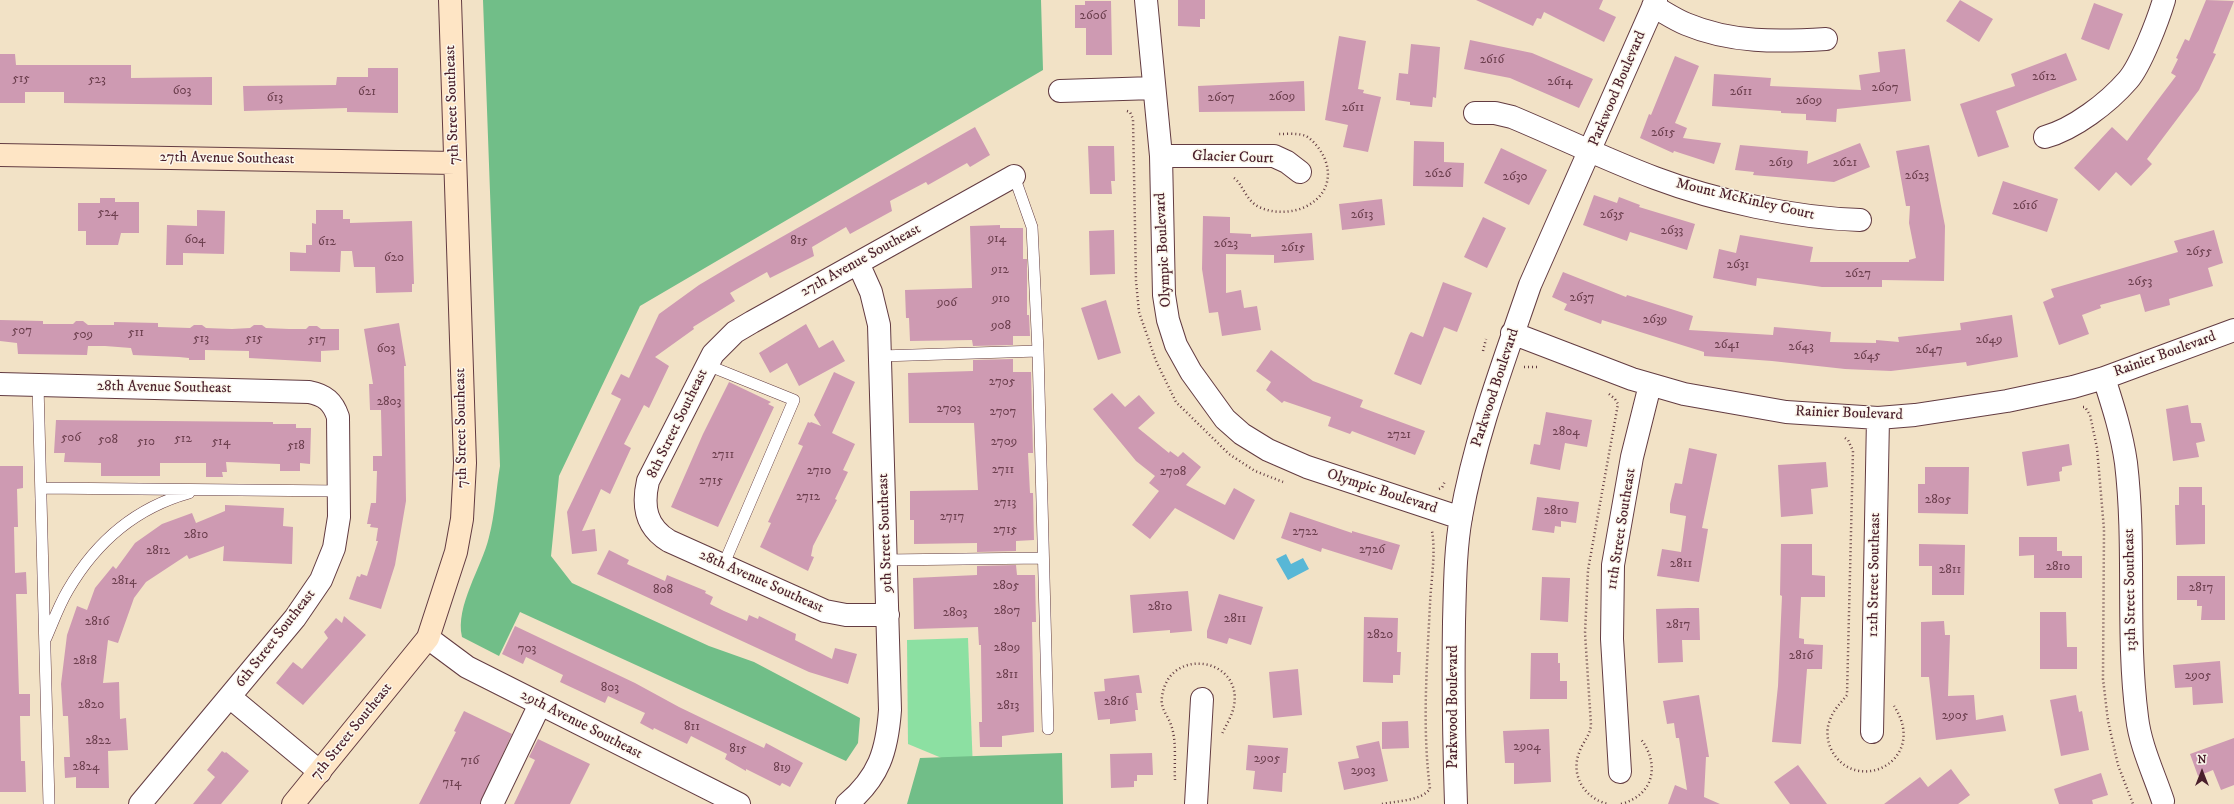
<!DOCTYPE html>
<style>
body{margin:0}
#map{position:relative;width:2234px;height:804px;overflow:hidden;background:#f2e2c6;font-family:"IM FELL DW Pica",serif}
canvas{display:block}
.north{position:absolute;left:2182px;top:752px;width:40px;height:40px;-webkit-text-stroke:3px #fbf7ec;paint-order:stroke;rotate:0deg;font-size:11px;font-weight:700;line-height:16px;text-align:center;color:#4a1f2b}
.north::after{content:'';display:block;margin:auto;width:14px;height:18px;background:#4a1f2b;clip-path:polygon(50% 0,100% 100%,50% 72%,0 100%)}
</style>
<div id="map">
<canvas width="2234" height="804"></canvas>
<div class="north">N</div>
</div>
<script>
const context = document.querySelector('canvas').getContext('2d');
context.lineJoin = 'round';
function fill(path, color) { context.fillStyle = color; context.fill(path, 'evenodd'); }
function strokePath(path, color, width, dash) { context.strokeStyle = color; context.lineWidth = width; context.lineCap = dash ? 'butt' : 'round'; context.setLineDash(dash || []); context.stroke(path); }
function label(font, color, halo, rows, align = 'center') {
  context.font = font + ' "IM FELL DW Pica",serif'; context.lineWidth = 3; context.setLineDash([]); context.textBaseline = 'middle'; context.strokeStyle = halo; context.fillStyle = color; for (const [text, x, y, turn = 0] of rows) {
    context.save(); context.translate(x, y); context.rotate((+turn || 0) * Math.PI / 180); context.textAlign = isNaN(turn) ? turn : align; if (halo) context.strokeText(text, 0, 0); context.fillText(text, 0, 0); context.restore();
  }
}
fill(new Path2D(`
 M968,638L973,771L908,744L907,640Z`), '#8ce0a2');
fill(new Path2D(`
 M483,0H1041L1043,70L640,306L559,476L551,556L572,583L709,646L754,662L860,718L858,743L846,761L520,612L499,656L462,637C455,606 482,567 489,537C495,514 496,490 500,466Z
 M1062,753L1063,804H907L920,758Z`), '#71be88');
fill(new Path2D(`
 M1286,554L1291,564L1303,558L1309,569L1288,580L1276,559Z`), '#58b7d6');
fill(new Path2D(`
 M1178,0H1205V19H1200V27L1178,26Z
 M1476,0H1603L1599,9L1616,17L1604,42L1544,12L1541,19L1537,18L1533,26Z
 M1960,0L1993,19L1979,42L1946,21Z
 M2206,0L2234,1L2213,53L2216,54L2199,90L2147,159L2152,164L2131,186L2116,172L2099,191L2074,168L2112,127L2127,141L2176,76L2171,73L2178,59L2176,58L2185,39L2189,41Z
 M1085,1H1111L1112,55H1086V28H1075V5H1085Z
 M2094,3L2123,14L2109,50L2081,39Z
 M1339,36L1366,41L1358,89L1364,90L1363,93L1381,97L1368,152L1343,147L1348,125L1325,120Z
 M1470,40L1532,53L1593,79L1579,108L1510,78L1464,69Z
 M1411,44L1440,47L1436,98L1433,97L1432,107L1410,105V102L1396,100L1399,73L1408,74Z
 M1905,49L1911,101L1837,109L1836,122L1806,120V114L1781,113V111L1712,106L1714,74L1771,78L1770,86L1861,90L1859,75L1880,72L1878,52Z
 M2066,53L2077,80L1996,111L2009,147L1978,157L1960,104L2015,86L2011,74Z
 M0,54H15L16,65H131V78L212,77V105L64,103V92H25V103H0Z
 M1675,56L1699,66L1675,123L1687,128L1683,138L1721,143L1714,164L1674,151L1673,153L1640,138L1649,114L1651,115Z
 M368,68H398V113L347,112V108L244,111L243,86L336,85L337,77H368Z
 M1304,81L1305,111L1199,112L1198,86Z
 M975,127L990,155L970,167L967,163L928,185L926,182L890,201L892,211L850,234L846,227L812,247L814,256L770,278L767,272L730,293L735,301L693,327L694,329L655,357L669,366L649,408L644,405L624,444L631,448L610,494L601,489L582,531L595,529L597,551L572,554L567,512L621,399L611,394L621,374L629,378L659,314L699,285L736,263Z
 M1414,141L1444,142V162L1464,163L1463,187L1413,186Z
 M1860,143L1870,167L1834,182L1753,175L1754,172L1735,170L1740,145L1808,151L1807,164Z
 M1929,145L1945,226L1944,281L1882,280V287H1822L1757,278L1756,286L1713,278L1719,249L1736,253L1740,235L1813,247L1810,262H1909V260L1916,258L1909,223L1910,206H1906L1896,151Z
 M1088,146H1114L1115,181H1111L1112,194H1090Z
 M1501,148L1547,170L1529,205L1484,183Z
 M2003,181L2058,199L2047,232L1992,214Z
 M1594,195L1617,203L1619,197L1640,205L1639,207L1695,224L1687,250L1630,232L1627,241L1583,225Z
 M100,198H115V202H139V233H121L118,245H86V231H78V203H100Z
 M1382,199L1385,225L1342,230L1339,204Z
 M197,210L225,211L224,254L183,253V265H166L167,225L197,226Z
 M316,210H343V219H350V223L412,221L414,284H412V292L376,293L375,267H354L352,251H341L340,272L290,271V252L306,253V245H312V223L316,224Z
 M1203,216L1230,217V233L1251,234V237L1312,233L1314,260L1274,263V255L1226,254V293L1241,290L1244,308L1257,306L1261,330L1222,336L1218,312L1209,313L1202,269Z
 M1483,217L1506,228L1487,268L1464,257Z
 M1000,225V228H1023V259H1027V315H1029L1030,336H1013V345L973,346L972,340L910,341L909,318H906L905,290L972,288L970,226Z
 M1114,230L1115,274L1090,275L1089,231Z
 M2214,230L2223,263L2208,268L2213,286L2169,299L2170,305L2145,312L2140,294L2100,305L2101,308L2082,315L2089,334L2059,345L2043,302L2054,297L2051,289L2178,252L2174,241Z
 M1563,272L1626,297L1627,295L1693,316L1689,330L1773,335L1774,327L1831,332L1830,342L1876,343V340L1899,342L1898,337L1961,330L1960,323L2012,315L2018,357L1967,366L1966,362L1891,371L1845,369L1772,361L1704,356V352L1602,320L1601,324L1564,310L1567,304L1552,297Z
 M1443,282L1472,293L1457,332L1444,327L1421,385L1394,374L1409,335L1411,332L1423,337Z
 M1106,300L1121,353L1098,360L1081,308Z
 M0,320L43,321V324H73L76,321H83L88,325H114V322L158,323V327L190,328L194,325H202L206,328L232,329L250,328L254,325H262L266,328L289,329H306L309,326H317L321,329H339V350L321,351V362L249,358V351L205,350V360H189V358L179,357L133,355L131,348L105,346H88L87,355L18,354L17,343L0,341Z
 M399,323L406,366H404L406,501L395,565L381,609L349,599L357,576L360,577L361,574L367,576L378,541H376L378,528L370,527L371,524H367L371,503H376L377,471H373V456H382L381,410H370L369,384H373L364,329Z
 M806,324L819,348L833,340L845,361L799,386L787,363L770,373L759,353Z
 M1271,350L1313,381L1363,400L1360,407L1425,431L1415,455L1352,431L1350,434L1328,426L1331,417L1284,401L1282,403L1266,390L1271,382L1256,371Z
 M1013,359V372H1031L1033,453H1028L1030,493H1033L1034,540L1016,541V551L977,552V543L914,544V520H910V491L978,490L974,423H909L908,373L973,371V360Z
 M834,372L855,382L832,433L855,444L843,470L848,472L835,499L837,500L813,546L811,556L814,557L808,571L760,547L771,523L768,522L803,446L798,444L808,422L810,423L811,422L821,426L814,415Z
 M729,382L771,402L768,404L774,407L718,527L671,507L703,434Z
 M1112,393L1125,407L1139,395L1155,413L1138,428L1169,453L1170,451L1178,457L1183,452L1201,467L1186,485L1225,505L1234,488L1255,500L1234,540L1175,508L1150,539L1132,525L1159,491L1149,483L1155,476L1136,461L1093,409Z
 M2188,405L2191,423H2201L2205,441L2196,443L2199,457L2173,461L2166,409Z
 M1546,412L1592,420L1587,447L1565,443L1560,470L1530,464L1534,444L1540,445Z
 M56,420L273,422V424H296V428H311L310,464L300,463V471H280V464L226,462L227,472H222L223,477H206V463H160V476H101V463L64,462L65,453H54Z
 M2069,444L2072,465L2062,467V471L2059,472L2060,481L2027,486L2022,452Z
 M1689,448L1717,454L1702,528L1708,529L1699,582L1657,576L1662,549L1681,552L1686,516L1670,513V504L1675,483L1682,484Z
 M1826,462L1828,487L1811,489L1813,514L1781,517L1778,465Z
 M0,466H23V488L17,489L18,527H14L15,573L26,572L27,594H16L19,694H30V716H20L21,761H25L26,792H0Z
 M1925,467H1969L1968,514L1918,513V484H1925Z
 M2179,487H2202V505H2205V544L2176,545L2175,505H2179Z
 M1537,497L1579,502L1576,523L1561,521V527L1555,526L1554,533L1532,530Z
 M225,505L284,508L283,526L293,527L292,564L223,561L224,546L189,559L187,555L146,582L134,598L118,643L108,640L103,683L119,682L120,719L126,718L128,750L108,751L109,788H76V777L65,778L64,757H70L68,716H63L61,684L67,635L77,606L87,610L95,588L113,566L116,569L135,543L162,524L192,513L196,523L225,511Z
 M1290,512L1352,533V531L1400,545L1392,570L1322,548L1321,552L1281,538Z
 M2019,537H2057V551H2062V556H2082V578H2034V555L2019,556Z
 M1781,544H1812V575L1825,576V597H1801L1799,638L1804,639V644L1823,645L1822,669H1807L1801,744L1772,742L1778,686L1782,596L1780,595Z
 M1919,544L1965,545L1964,595H1932V566H1919Z
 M609,550L629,560L627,564L665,581L667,575L706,591L705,593L713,597L710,604L724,611L747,621L749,615L758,619L759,616L796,634L795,640L832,659L835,648L857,654L848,684L809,672L597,574Z
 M1016,565L1017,575H1035L1036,622H1032L1034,732L1002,736V747H980L979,722H982L981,645H979L978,627L914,629L913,578L977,575V566Z
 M2177,576H2225V620H2201L2202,606H2197V600H2177Z
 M1542,577L1570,578L1568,622L1540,620Z
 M1188,591L1192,631L1170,633V630L1133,633L1130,595Z
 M1219,594L1263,607L1251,645L1229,638L1227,644L1207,638V631Z
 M1688,608H1699L1700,640H1682L1683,662L1658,663L1656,609Z
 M2040,612H2066L2067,647H2077V669H2040Z
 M344,616L366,635L303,705L276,683L293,662L302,669L328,638L324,632L336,618L342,623Z
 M1364,617L1398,618L1397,652H1401L1400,675H1393V683L1363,682Z
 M1944,621L1945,635H1950L1948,696L1974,695L1976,720L2003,715L2006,731L1936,740L1929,677H1921V622Z
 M515,626L635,683L679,707L764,748L766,743L803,763L790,787L782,783L780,786L746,769V771L725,759L727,754L691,736L687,744L654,728L653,730L640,723L645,713L608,696L605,703L560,682L563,675L526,657L523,664L502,654Z
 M1531,653H1558V663H1560V681H1567V699H1530Z
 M2220,661L2223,703L2193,705L2192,687L2175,688L2173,665Z
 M1298,669L1302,715L1273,718L1269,672Z
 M1139,675L1142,693H1136L1138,710H1135L1136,721L1110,724V719L1098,720L1094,692L1105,691L1104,679Z
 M1699,695L1709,757H1706L1704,797L1720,804H1668L1675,785L1687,790L1679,738H1676L1674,723L1667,724L1663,701Z
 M2076,695L2079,712L2082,711L2089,750L2061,756L2050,700Z
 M464,711L512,734L480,804H419L456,732L454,731Z
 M1408,721L1409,748L1382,749V722Z
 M1549,729L1551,782L1514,784V763H1505L1503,731Z
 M2234,738V785L2221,790L2213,770L2198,776L2190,754Z
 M538,739L590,764L570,804H514L535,760L529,757Z
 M1379,741L1388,781L1344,790L1338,762L1359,758L1356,746Z
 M1248,745L1288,748L1286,773H1283L1282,792L1253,789L1255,771L1246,770Z
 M222,751L225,753L226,752L249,771L221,804H193L215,777L207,770Z
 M1152,753L1153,775H1137V781H1134V787L1111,788L1110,754Z
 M1798,765L1827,804H1790L1774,782Z
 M1951,769L1970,795L1958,804H1884L1920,777L1928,787Z
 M2101,773L2108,795L2092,800L2093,804H2059L2054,789Z`), '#ce9ab2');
const lane = new Path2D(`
 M1014,176L1032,227L1038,351L1048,729
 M881,356L1038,351
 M707,365L794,400L723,566
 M38,385L49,804
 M41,488L340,491
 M886,560L1043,558
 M46,638C53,622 59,605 68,590C96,542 135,508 189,493`);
const street = new Path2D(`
 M1146,0L1161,156L1164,295L1168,320L1176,345L1191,372L1225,419L1242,434L1268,450L1307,467L1461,518
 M1653,6C1664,12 1674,19 1686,24C1731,43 1778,42 1826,39
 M1060,91L1154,88
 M1475,113H1495L1512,117C1560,137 1607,160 1655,178C1716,201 1795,218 1860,220
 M2045,137C2074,129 2108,103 2128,80C2141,65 2158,20 2164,0
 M1161,156H1274L1287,162L1300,172
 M1512,333L1632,379L1684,394L1786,412L1878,418L1915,415L2007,401L2073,387L2104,378L2234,330
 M2104,378C2113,406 2122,434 2126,463C2136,547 2126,632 2137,717C2140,745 2154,774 2163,801
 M0,384L309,392C325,395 333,402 338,417L339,517L334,548L321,580L295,618L140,804
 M888,615H846L825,611L669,541C646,527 642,507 648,481L713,354L735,332L752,322L1014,176
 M428,638L467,667L739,804
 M231,698L320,772
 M1872,732L1878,418
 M1620,772L1612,639L1613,565L1632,457L1650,385
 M492,804L540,704
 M847,804C879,777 887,751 890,710L879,325L871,292L858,263
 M1196,804L1202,699
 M1456,804C1454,743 1453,683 1454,622C1455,587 1455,551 1461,517C1475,437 1504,361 1530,285L1656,0`);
const secondary = new Path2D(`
 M0,155L455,163
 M293,804L428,638L456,552L462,519L465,463L450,0`);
strokePath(lane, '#633c42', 12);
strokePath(street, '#633c42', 24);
strokePath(secondary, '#633c42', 24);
strokePath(new Path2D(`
 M1127,111L1130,112L1133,119L1136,281L1139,312L1156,361L1176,402L1229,454L1255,471L1283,482
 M1234,178C1242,183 1246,201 1259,207C1294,223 1342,198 1324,157C1320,149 1314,141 1306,136C1298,133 1287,134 1279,134
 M1483,351L1486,339
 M1524,367H1537
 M1609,394L1615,399L1618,404L1588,570L1585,633L1591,725C1590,736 1582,743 1579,753C1570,776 1586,800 1609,804
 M2083,407H2085L2090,415L2097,448L2104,529L2103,679L2108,721L2118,765L2133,804
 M1845,438L1848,440L1853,451L1847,695C1841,703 1833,710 1830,720C1826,729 1827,740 1831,749C1855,797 1930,761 1894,706
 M1439,489L1442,488L1445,481
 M1175,780C1174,763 1177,740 1171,725C1168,715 1160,709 1162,697C1168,646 1243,657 1234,706C1232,716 1226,725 1222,734
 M1382,804C1396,801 1421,801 1430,789C1422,728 1427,665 1430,604C1431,580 1436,554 1432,531
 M1621,804C1655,795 1660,763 1640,738`), '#633c42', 2.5, [1, 3]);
strokePath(lane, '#fff', 11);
strokePath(street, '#fff', 22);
strokePath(secondary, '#fee5c5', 22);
label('13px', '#6b3e4d', null, [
 ["2606",1093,16],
 ["2616",1492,60],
 ["2612",2044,77],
 ["515",21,79],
 ["523",97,80],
 ["2614",1560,82],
 ["2607",1885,88],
 ["603",182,91],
 ["621",367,92],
 ["2611",1741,92],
 ["2609",1282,97],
 ["613",275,98],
 ["2607",1221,98],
 ["2609",1809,101],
 ["2611",1353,108],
 ["2615",1663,133],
 ["2619",1781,163],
 ["2621",1845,163],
 ["2626",1438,174],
 ["2623",1917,176],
 ["2630",1515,177],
 ["2616",2025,206],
 ["524",108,213],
 ["2613",1362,215],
 ["2635",1612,215],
 ["2633",1672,231],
 ["914",997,239],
 ["604",195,240],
 ["815",799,241],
 ["612",327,242],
 ["2623",1226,244],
 ["2615",1293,248],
 ["2655",2199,252],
 ["620",394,258],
 ["2631",1738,265],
 ["912",1000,270],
 ["2627",1858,274],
 ["2653",2140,282],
 ["2637",1582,298],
 ["910",1001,299],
 ["906",947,303],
 ["2639",1655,320],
 ["908",1001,326],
 ["507",22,331],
 ["511",136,333],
 ["509",83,335],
 ["513",201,339],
 ["515",254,339],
 ["517",317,340],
 ["2649",1989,340],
 ["2641",1727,345],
 ["2643",1801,347],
 ["603",386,349],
 ["2647",1929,350],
 ["2645",1867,356],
 ["2705",1002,382],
 ["2803",389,402],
 ["2703",949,409],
 ["2707",1003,412],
 ["2804",1566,432],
 ["2721",1399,435],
 ["506",71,438],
 ["512",183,439],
 ["508",108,440],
 ["510",146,442],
 ["514",221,442],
 ["2709",1004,442],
 ["518",296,446],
 ["2711",723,455],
 ["2711",1003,470],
 ["2710",819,471],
 ["2708",1173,472],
 ["2715",711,481],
 ["2712",808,497],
 ["2805",1938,500],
 ["2713",1005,503],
 ["2810",1556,511],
 ["2717",952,517],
 ["2715",1005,530],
 ["2722",1305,532],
 ["2810",196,535],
 ["2726",1372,550],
 ["2812",158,551],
 ["2811",1681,564],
 ["2810",2058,567],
 ["2811",1950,570],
 ["2814",124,581],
 ["2805",1006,586],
 ["2817",2201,588],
 ["808",663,590],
 ["2810",1160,607],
 ["2807",1007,611],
 ["2803",955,613],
 ["2811",1235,619],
 ["2816",97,622],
 ["2817",1678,625],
 ["2820",1380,635],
 ["2809",1007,648],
 ["703",527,649],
 ["2816",1801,656],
 ["2818",85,661],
 ["2811",1007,675],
 ["2905",2198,676],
 ["803",610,688],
 ["2816",1116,702],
 ["2820",91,705],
 ["2813",1008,706],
 ["2905",1955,716],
 ["811",692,727],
 ["2822",98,741],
 ["2904",1527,747],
 ["815",738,749],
 ["2905",1267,759],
 ["716",470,761],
 ["2824",86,767],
 ["819",782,768],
 ["2903",1363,771],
 ["714",452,783]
]);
label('15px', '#4a1f2b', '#fbf7ec', [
 ["Parkwood Boulevard",1618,89,-67],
 ["7th Street Southeast",453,105,-92],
 ["Glacier Court",1233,158,2],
 ["27th Avenue Southeast",227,159,1],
 ["Mount McKinley Court",1745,200,13],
 ["Olympic Boulevard",1164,250,-93],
 ["27th Avenue Southeast",861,261,-29],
 ["Rainier Boulevard",2165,355,-20],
 ["28th Avenue Southeast",164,388,1],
 ["Parkwood Boulevard",1496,388,-72],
 ["Rainier Boulevard",1849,414,2],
 ["8th Street Southeast",678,424,-64],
 ["7th Street Southeast",462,428,-91],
 ["Olympic Boulevard",1382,492,18],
 ["11th Street Southeast",1622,529,-81],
 ["9th Street Southeast",886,533,-92],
 ["12th Street Southeast",1875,575,-89],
 ["28th Avenue Southeast",761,582,24],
 ["13th Street Southeast",2131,590,-91],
 ["6th Street Southeast",276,639,-52],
 ["Parkwood Boulevard",1454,707,-90],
 ["29th Avenue Southeast",581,725,27],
 ["7th Street Southeast",352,732,-51]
]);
</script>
